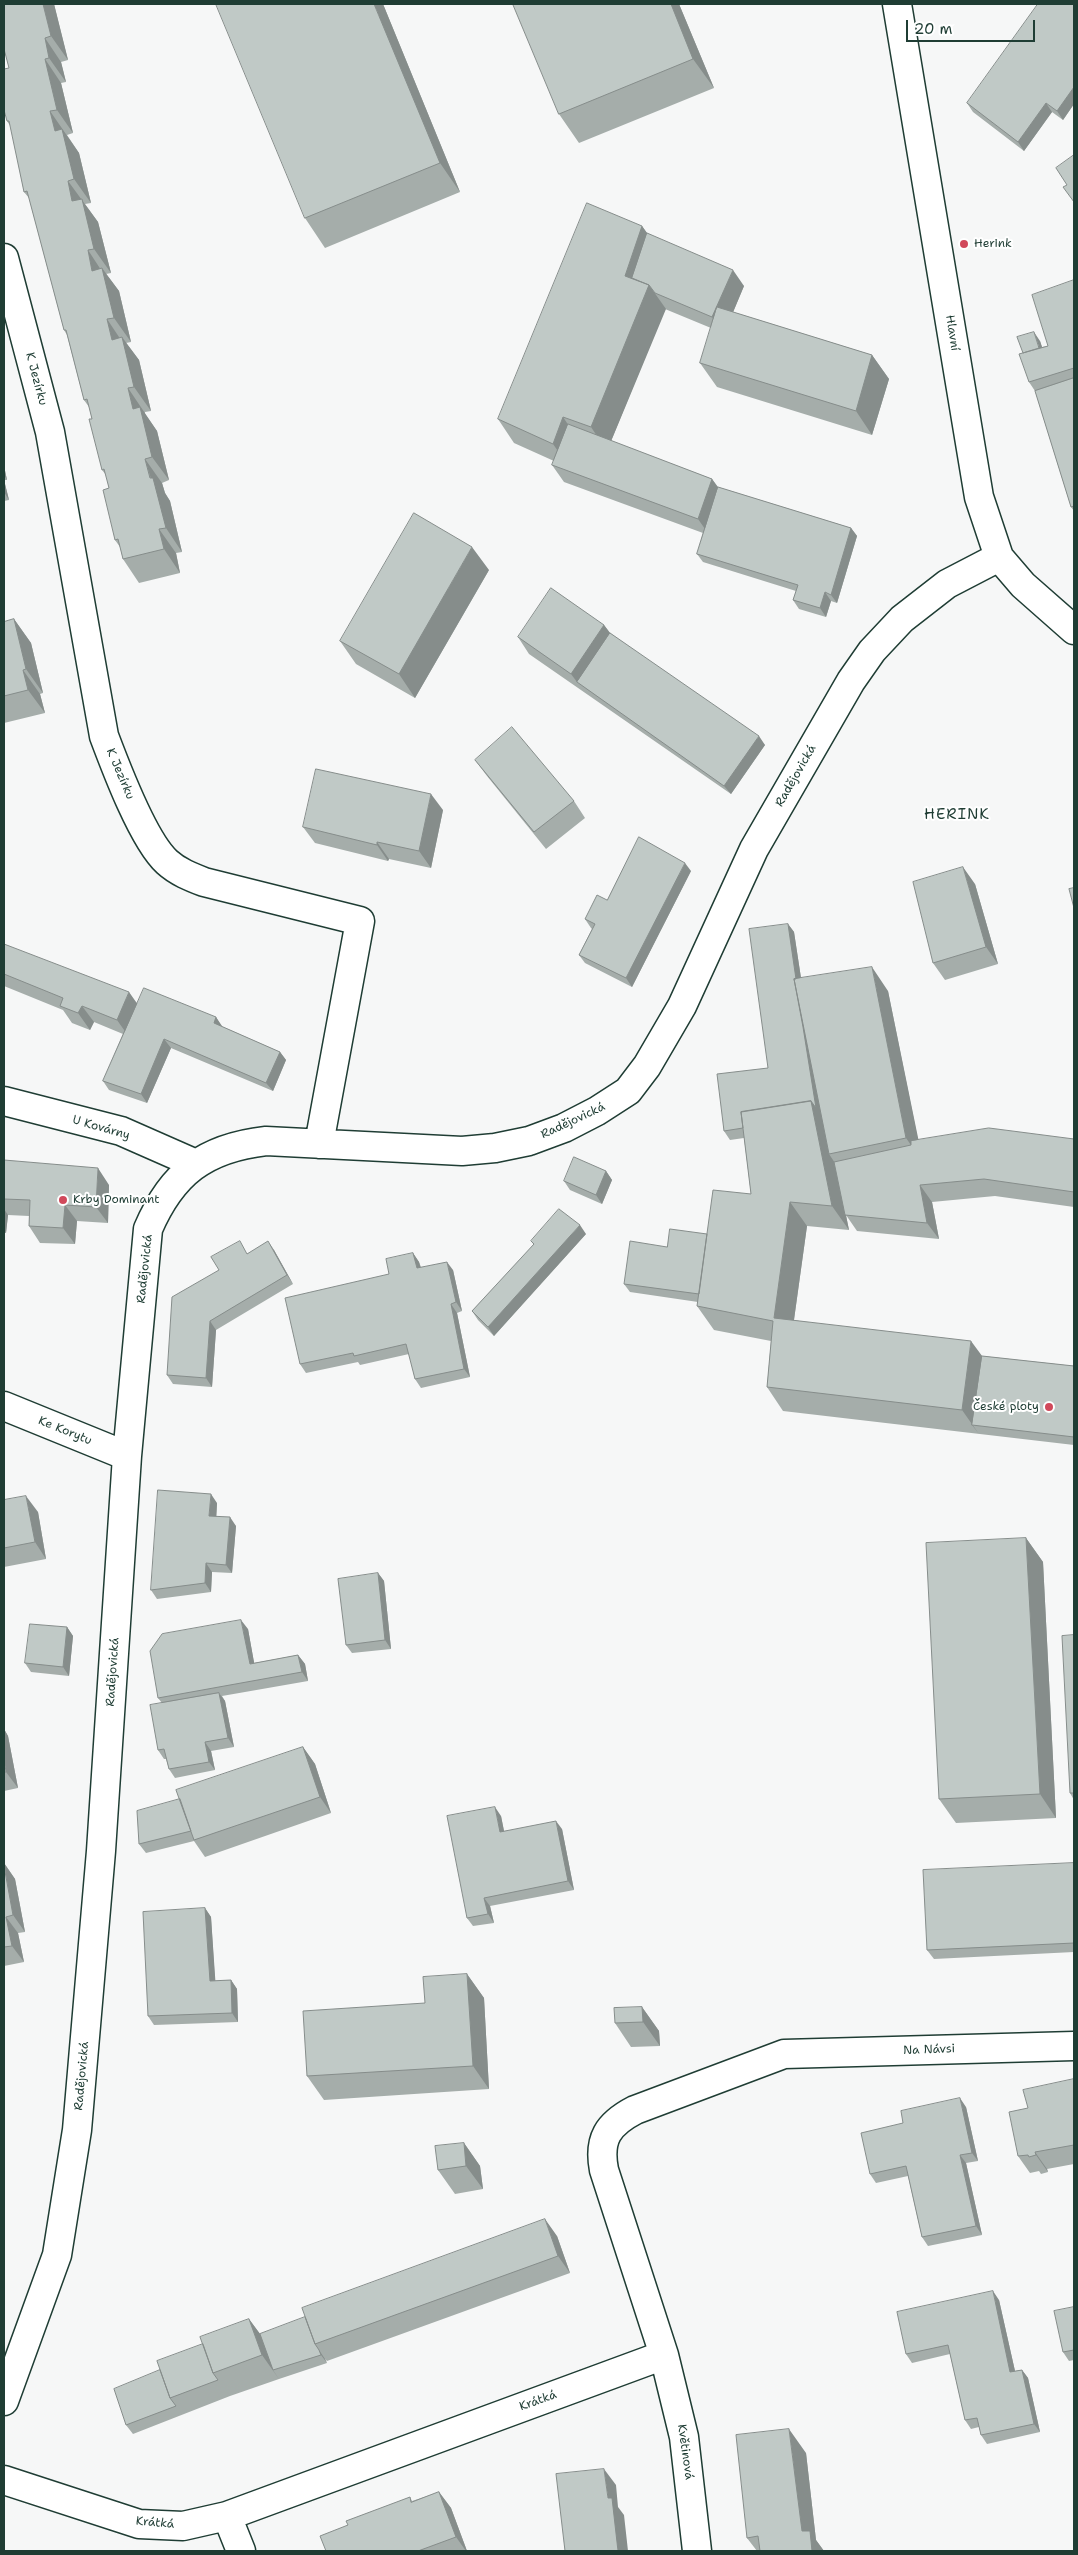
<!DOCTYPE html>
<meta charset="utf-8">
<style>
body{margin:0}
#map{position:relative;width:1078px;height:2555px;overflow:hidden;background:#f6f7f7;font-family:"Shantell Sans",sans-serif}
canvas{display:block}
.frame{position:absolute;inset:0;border:5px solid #1f3d34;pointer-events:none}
.scale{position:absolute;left:906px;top:20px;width:129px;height:22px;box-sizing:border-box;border:2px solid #1f3d34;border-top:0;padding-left:6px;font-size:15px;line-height:18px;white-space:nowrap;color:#1f3d34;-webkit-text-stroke:4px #fff;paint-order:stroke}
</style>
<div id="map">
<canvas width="1078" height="2555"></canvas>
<div class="frame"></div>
<div class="scale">20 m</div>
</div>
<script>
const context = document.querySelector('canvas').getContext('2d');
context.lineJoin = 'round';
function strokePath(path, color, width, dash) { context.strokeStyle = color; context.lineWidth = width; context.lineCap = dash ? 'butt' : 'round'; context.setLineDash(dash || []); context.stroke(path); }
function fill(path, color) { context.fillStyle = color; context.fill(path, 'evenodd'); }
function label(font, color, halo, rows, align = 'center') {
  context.font = font + ' "Shantell Sans",sans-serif'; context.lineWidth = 4; context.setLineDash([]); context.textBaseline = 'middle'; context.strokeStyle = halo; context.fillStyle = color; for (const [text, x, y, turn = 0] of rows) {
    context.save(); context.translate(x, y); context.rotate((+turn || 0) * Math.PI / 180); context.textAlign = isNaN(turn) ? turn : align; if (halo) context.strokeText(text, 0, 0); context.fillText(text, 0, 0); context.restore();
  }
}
const minor = new Path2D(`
 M897,4L979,497L999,557L1023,585L1074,630
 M4,258L50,432L104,736C116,768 143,840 167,862C178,872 191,877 204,882L360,921L319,1144
 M4,1101L121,1131L196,1164
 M4,1406L127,1456
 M4,2401L57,2255L77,2130L101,1851L127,1456L148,1229C172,1173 205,1148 266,1141L462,1151L495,1148L529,1141L564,1128L597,1111L628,1091L647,1066L682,1006L754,849L851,681L872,651L902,619L947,584L999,557
 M4,2480L139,2524L183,2526L227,2516L664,2355
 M227,2516L241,2551
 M697,2551L684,2437L664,2355L604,2170C598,2139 608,2124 635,2110L784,2054L1074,2046`);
strokePath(minor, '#1f3d34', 31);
strokePath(minor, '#fff', 28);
fill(new Path2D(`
 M4,4H54L68,60L61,62L66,82L61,83L73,133L67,135L79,153L91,203L85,204L98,222L111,273L106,274L119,291L131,342L126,343L139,360L151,411L145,412V414L157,431L169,480L162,483L165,493L170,501L182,552L176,553L180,573L139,583L123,559L120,547L115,540L109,488L106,475L102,470L92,419L89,407L84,400L67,335L64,330L29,198L24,192L11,127L7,121L9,68L6,56L4,53Z
 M383,4L460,192L325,248L305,218Z
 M513,4H679L714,88L579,143L559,114Z
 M1074,4V104L1063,120L1052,112L1024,151L973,112L967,103Z
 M642,226L647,233L744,286L733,312L872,355L889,379L872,435L717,387L700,363L711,328L665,309L611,441L712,479L718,487L851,528L857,536L837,603L831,601L826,617L799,609L793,600L796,591L703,562L697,554L703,533L564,482L552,465L554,461L514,443L498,419Z
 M1074,280V511L1071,507L1035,391L1029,382L1040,341L1042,347L1048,346Z
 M4,466L7,480H4L9,500L4,501Z
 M489,570L415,698L356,664L340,641Z
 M14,619L31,643L43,693L40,694L45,713L4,723V622Z
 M604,625L610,633L765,745L731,794L529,654L518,637Z
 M475,760L574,801L585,818L546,849L487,776Z
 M443,810L431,868L389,859L388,861L315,843L303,827Z
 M691,871L632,987L585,963L579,955L592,929L591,928L585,919L607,900Z
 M975,884L998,964L945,980L933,963Z
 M788,924L794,932L801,978L888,991L918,1140L1074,1139V1207L995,1196L932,1202L939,1239L857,1231L846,1215L849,1230L807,1226L794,1320L982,1356L1074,1366V1445L783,1411L767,1387L771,1341L714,1330L697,1306L698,1302L630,1292L624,1284L667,1247L707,1234L751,1194L744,1138L730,1140L724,1131L768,1068Z
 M4,944L137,1003L216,1017L221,1026L280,1052L286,1060L273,1091L171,1048L147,1103L109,1090L103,1081L123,1034L94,1022L90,1030L72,1023L63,1010L4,986Z
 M4,1158L5,1161L109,1185L108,1223L77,1221L75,1244L40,1243L29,1226V1216L8,1215L6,1233H4Z
 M606,1171L612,1180L602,1204L570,1190L564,1181Z
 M586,1234L494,1336L478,1320L472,1311L534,1245L531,1241Z
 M274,1250L293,1284L216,1330L212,1387L173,1384L167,1375L248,1253Z
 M413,1253L419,1262L421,1267L453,1270L462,1311L457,1313L470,1377L421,1388L415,1379L409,1354L360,1365L358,1362L306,1373L300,1364L389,1274Z
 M4,1500L38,1512L46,1559L4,1567Z
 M217,1503L216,1516L236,1526L232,1573L212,1572L211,1592L157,1599L151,1590Z
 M1026,1538L1043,1562L1056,1818L956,1823L939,1799Z
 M378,1573L384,1581L391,1649L352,1653L346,1645Z
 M67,1627L73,1636L69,1676L31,1672L25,1663Z
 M248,1629L254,1663L298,1655L305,1664L308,1681L222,1696L225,1701L234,1747L211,1751L215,1770L175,1778L169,1769L166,1759H164L158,1750L162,1703L158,1698Z
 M1074,1635V1800L1070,1793Z
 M4,1729L8,1736L18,1788L4,1791Z
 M303,1747L315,1764L331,1813L205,1857L194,1841L146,1853L139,1844L180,1799Z
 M501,1816L504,1831L562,1829L574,1890L490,1906L494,1923L473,1926L467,1918Z
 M4,1863L15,1879L25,1932L18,1933L24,1962L4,1966Z
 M1074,1863V1952L934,1959L927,1950Z
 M205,1908L211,1917L215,1981L231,1980L237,1989L238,2022L154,2025L148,2016Z
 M467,1974L484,1998L489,2089L324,2100L307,2076L425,2003Z
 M642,2007L659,2031L660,2046L631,2047L615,2023Z
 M1074,2079V2164L1047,2169L1048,2172L1041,2174L1039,2171L1030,2173L1018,2156L1028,2108Z
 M966,2107L978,2161L966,2163L982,2235L928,2246L922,2237L908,2176L876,2183L870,2174Z
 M464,2143L480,2166L483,2189L455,2194L438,2170Z
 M557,2236L570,2273L327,2361L325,2359L327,2363L279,2379L230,2396L133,2434L126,2425L160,2370L249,2319L260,2334Z
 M999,2300L1015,2371L1022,2370L1028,2378L1040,2432L987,2444L981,2435L979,2427L971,2429L965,2420L950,2354L912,2363L906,2354Z
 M1074,2307V2360L1069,2361L1063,2352Z
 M806,2453L816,2540L824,2551H757L747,2538Z
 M439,2492L451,2508L467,2551H326L348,2525L410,2497L412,2501Z`), '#a5adaa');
fill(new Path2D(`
 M43,4H54L68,60L51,36Z
 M374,4H383L460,192L440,163Z
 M671,4H679L714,88L693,59Z
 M45,38L61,62L66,82L49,58Z
 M45,59L61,83L73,133L57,110Z
 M1074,87V104L1063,120L1057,111Z
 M1046,103L1052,112L1024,151L1018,142Z
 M50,111L79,153L91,203L74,179L55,131Z
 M68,181L98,222L111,273L94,249L72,201Z
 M642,226L659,250L645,289L625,276Z
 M88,250L103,273L102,268L119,291L131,342L114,318L92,271Z
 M733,270L744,286L724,334L712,317Z
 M649,285L666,309L607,451L591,427Z
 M107,319L123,343L122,337L139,360L151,411L134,387L112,340Z
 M1034,332L1040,341L1046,359L1040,350Z
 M872,355L889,379L872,435L856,411Z
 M128,388L157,431L169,480L152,457L133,409Z
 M563,417L579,441L569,467L553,444Z
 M145,459L162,483L165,493L170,501L182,552L166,528Z
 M4,466L7,480L4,475Z
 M4,479V480L9,500L4,492Z
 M712,479L724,496L710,536L698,519Z
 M851,528L857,536L837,603L831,595Z
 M159,529L176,553L180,573L164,549Z
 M472,547L489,570L415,698L399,674Z
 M825,592L831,601L826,617L820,608Z
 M14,619L31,643L43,693L26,669Z
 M604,625L616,641L577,682L571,674Z
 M23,670L40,694L45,713L28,690Z
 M759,736L765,745L731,794L724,786Z
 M431,794L443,810L431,868L419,851Z
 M377,842L389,859L388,861L377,845Z
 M685,863L691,871L632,987L626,978Z
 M963,867L975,884L998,964L986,947Z
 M788,924L794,932L822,1116L829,1154L835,1163L849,1230L832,1206L811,1101Z
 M872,967L888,991L923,1162L906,1138Z
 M129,992L141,1009L129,1037L117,1020Z
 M82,1006L94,1022L90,1030L78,1013Z
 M216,1017L222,1026L220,1032L214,1023Z
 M164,1039L171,1048L147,1103L141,1094Z
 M280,1052L286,1060L273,1091L266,1083Z
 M98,1168L109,1185L108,1223L96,1207Z
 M606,1171L612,1180L602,1204L596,1195Z
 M920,1185L932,1202L939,1239L927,1223Z
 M790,1202L807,1226L791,1341L774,1318Z
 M65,1205L77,1221L75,1244L63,1228Z
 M4,1209L8,1215L6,1233L4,1229Z
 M580,1225L586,1234L494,1336L488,1327Z
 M268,1241L274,1250L293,1284L287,1275Z
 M413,1253L419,1262L423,1277L417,1268Z
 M447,1262L453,1270L462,1311L456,1302Z
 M451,1304L457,1313L470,1377L464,1369Z
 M210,1321L216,1330L212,1387L206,1378Z
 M971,1341L988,1364L972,1425L979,1434L962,1410Z
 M211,1494L217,1503L216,1525L209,1516Z
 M26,1496L38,1512L46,1559L35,1542Z
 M230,1517L236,1526L232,1573L226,1565Z
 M1026,1538L1043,1562L1056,1818L1040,1794Z
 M206,1563L212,1572L211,1592L205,1583Z
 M378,1573L384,1581L391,1649L385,1640Z
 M241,1620L248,1629L256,1673L250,1664Z
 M67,1627L73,1636L69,1676L63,1667Z
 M298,1655L305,1664L308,1681L302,1672Z
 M219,1693L225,1701L234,1747L228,1738Z
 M4,1729L8,1736L18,1788L6,1772L4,1758Z
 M205,1742L211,1751L215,1770L209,1762Z
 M303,1747L315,1764L331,1813L320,1797Z
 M495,1807L501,1816L506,1841L500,1832Z
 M556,1821L562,1829L574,1890L568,1881Z
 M4,1863L15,1879L25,1932L13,1915Z
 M484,1898L490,1906L494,1923L488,1914Z
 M205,1908L211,1917L216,1990L210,1981Z
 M6,1917L18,1933L24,1962L12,1946Z
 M467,1974L484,1998L489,2089L473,2066Z
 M231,1980L237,1989L238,2022L232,2013Z
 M642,2007L659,2031L660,2046L643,2022Z
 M960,2098L966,2107L978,2161L972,2153Z
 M464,2143L480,2166L483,2189L466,2166Z
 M1035,2152L1047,2169L1048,2172L1036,2155Z
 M960,2155L966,2163L982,2235L976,2226Z
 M545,2219L557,2236L570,2273L558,2256Z
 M993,2291L999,2300L1017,2380L1010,2372Z
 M249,2319L266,2342L273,2370L279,2379L262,2355Z
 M319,2350L325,2359L327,2363L321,2355Z
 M1022,2370L1028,2378L1040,2432L1034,2424Z
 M789,2429L806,2453L816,2540L824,2551H812L802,2531Z
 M604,2469L616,2485L618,2507L624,2515L628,2551H618L608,2498Z
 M439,2492L451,2508L467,2551H466L456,2537Z`), '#868d8b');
const building = new Path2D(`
 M4,4H43L51,36L45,38L49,58L45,59L57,110L50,111L55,131L62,129L74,179L68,181L72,201L82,199L94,249L88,250L92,271L102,268L114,318L107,319L112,340L122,337L134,387L128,388L133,409L140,407L152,457L145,459L150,478H153L166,528L159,529L164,549L123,559L118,539L115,540L103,490L109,488L104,469L102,470L89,419H92L87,399L84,400L66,330H64L27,191L24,192L9,121H7L4,110V69L9,68L4,49Z
 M216,4H374L440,163L305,218Z
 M513,4H671L693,59L559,114Z
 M1038,4H1074V87L1057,111L1046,103L1018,142L967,103Z
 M1074,155V202L1063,187L1067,185L1056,168Z
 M587,203L642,226L625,276L649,285L591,427L563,417L553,444L498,419Z
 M647,233L733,270L712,317L655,293L649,285L632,278Z
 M1074,280V368L1029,382L1019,354L1048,346L1032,295Z
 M717,307L872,355L856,411L700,363Z
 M1034,332L1039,348L1023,353L1017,337Z
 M1074,378V506L1071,507L1035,391Z
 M568,424L712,479L698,519L552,465Z
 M718,487L851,528L831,595L825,592L820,608L793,600L798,585L697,554Z
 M414,513L472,547L399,674L340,641Z
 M551,588L604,625L571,674L518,637Z
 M14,619L26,669L23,670L28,690L4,696V622Z
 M610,633L759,736L724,786L577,682Z
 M512,727L574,801L534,832L475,760Z
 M316,769L431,794L419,851L377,842V845L303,827Z
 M639,837L685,863L626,978L579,955L595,924L585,919L597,895L607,900Z
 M963,867L986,947L933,963L913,882Z
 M1074,888V908L1069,889Z
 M788,924L796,979H794L803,1027L816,1108L811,1101L741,1112L743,1128L724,1131L717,1074L768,1068L749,929Z
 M4,944L129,992L117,1020L82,1006L78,1013L60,1006L63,998L4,974Z
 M872,967L906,1138L829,1154L794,979Z
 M144,988L216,1017L214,1023L280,1052L266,1083L164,1039L141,1094L103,1081Z
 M811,1101L832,1206L790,1202L774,1318L971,1341L962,1410L767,1387L773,1321L697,1306L713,1190L751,1194L741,1112Z
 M989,1128L1074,1139V1192L984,1179L920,1185L927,1223L845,1215L834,1162L911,1145V1141Z
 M574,1157L606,1171L596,1195L564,1181Z
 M4,1160L98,1168L96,1207L65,1205L63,1228L29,1226L30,1200L4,1199Z
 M559,1209L580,1225L488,1327L472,1311L534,1244L531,1241Z
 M670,1229L707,1234L699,1294L624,1284L630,1241L667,1247Z
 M240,1241L247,1254L268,1241L287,1275L210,1321L206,1378L167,1375L172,1297L219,1270L211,1257Z
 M413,1253L417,1268L447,1262L456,1302L451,1304L464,1369L415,1379L406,1344L354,1356L353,1353L300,1364L285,1298L389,1274L386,1259Z
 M982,1356L1074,1366V1437L972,1425Z
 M158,1490L211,1494L209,1516L230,1517L226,1565L206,1563L205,1583L151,1590Z
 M26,1496L35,1542L4,1548V1500Z
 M1026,1538L1040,1794L939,1799L926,1543Z
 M378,1573L385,1640L346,1645L338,1579Z
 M241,1620L250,1664L298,1655L302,1672L158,1698L150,1651L162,1634Z
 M30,1624L67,1627L63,1667L25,1663Z
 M1074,1635V1793H1070L1062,1636Z
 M219,1693L228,1738L205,1742L209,1762L169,1769L164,1749L158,1750L150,1705Z
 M303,1747L320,1797L194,1840L176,1790Z
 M4,1758L6,1772H4Z
 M180,1799L191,1831L139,1844L137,1811Z
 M495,1807L500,1832L556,1821L568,1881L484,1898L488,1914L467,1918L447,1816Z
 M1074,1863V1943L927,1950L923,1870Z
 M4,1866L13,1915L6,1917L12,1946L4,1947Z
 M205,1908L210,1981L231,1980L232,2013L148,2016L143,1912Z
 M467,1974L473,2066L307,2076L303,2011L425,2003L423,1977Z
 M642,2007L643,2022L615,2023L614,2008Z
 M1074,2079V2145L1035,2152L1036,2155L1029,2157L1028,2155L1018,2156L1009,2112L1028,2108L1023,2090Z
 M960,2098L972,2153L960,2155L976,2226L922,2237L906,2166L870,2174L861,2133L903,2123L901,2111Z
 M464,2143L466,2166L438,2170L435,2146Z
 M545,2219L558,2256L315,2344L302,2308Z
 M993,2291L1010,2372L1022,2370L1034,2424L981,2435L977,2418L965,2420L948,2345L906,2354L897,2312Z
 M1074,2307V2350L1063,2352L1054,2311Z
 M305,2317L315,2344L319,2350L321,2355L273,2370L260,2334Z
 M249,2319L262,2355L213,2373L200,2337Z
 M203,2344L213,2373L218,2380L170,2398L157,2361Z
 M160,2370L170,2398L176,2406L126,2425L114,2389Z
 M789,2429L802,2531H810L812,2551H760L758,2536L747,2538L736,2435Z
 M604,2469L608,2498H612L618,2551H565L556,2474Z
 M439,2492L456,2537L418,2551H326L320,2536L348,2525L346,2521L410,2497L411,2502Z`);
fill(building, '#c0c9c6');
strokePath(building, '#868d8b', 1);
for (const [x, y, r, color] of [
 [964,244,5,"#d1495b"],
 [63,1200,5,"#d1495b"],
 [1049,1407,5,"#d1495b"]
]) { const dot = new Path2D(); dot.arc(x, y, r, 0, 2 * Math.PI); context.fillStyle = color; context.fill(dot); strokePath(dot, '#fff', 2); }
label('12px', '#1f3d34', '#fff', [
 ["Herink",974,244],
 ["Krby Dominant",73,1200],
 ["České ploty",1039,1407,"right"]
], 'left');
label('12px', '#1f3d34', '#fff', [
 ["Hlavní",952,333,81],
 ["K Jezírku",36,379,75],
 ["K Jezírku",120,774,67],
 ["Radějovická",796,776,-60],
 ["Radějovická",573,1121,-25],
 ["U Kovárny",101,1128,16],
 ["Radějovická",145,1269,-84],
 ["Ke Korytu",65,1431,22],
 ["Radějovická",113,1672,-86],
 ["Na Návsi",929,2050,-2],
 ["Radějovická",82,2076,-85],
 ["Krátká",538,2401,-20],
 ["Květinová",685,2452,82],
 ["Krátká",155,2523,5]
]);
context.letterSpacing = '1px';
label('15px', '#1f3d34', '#fff', [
 ["HERINK",957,815]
]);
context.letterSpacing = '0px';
</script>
